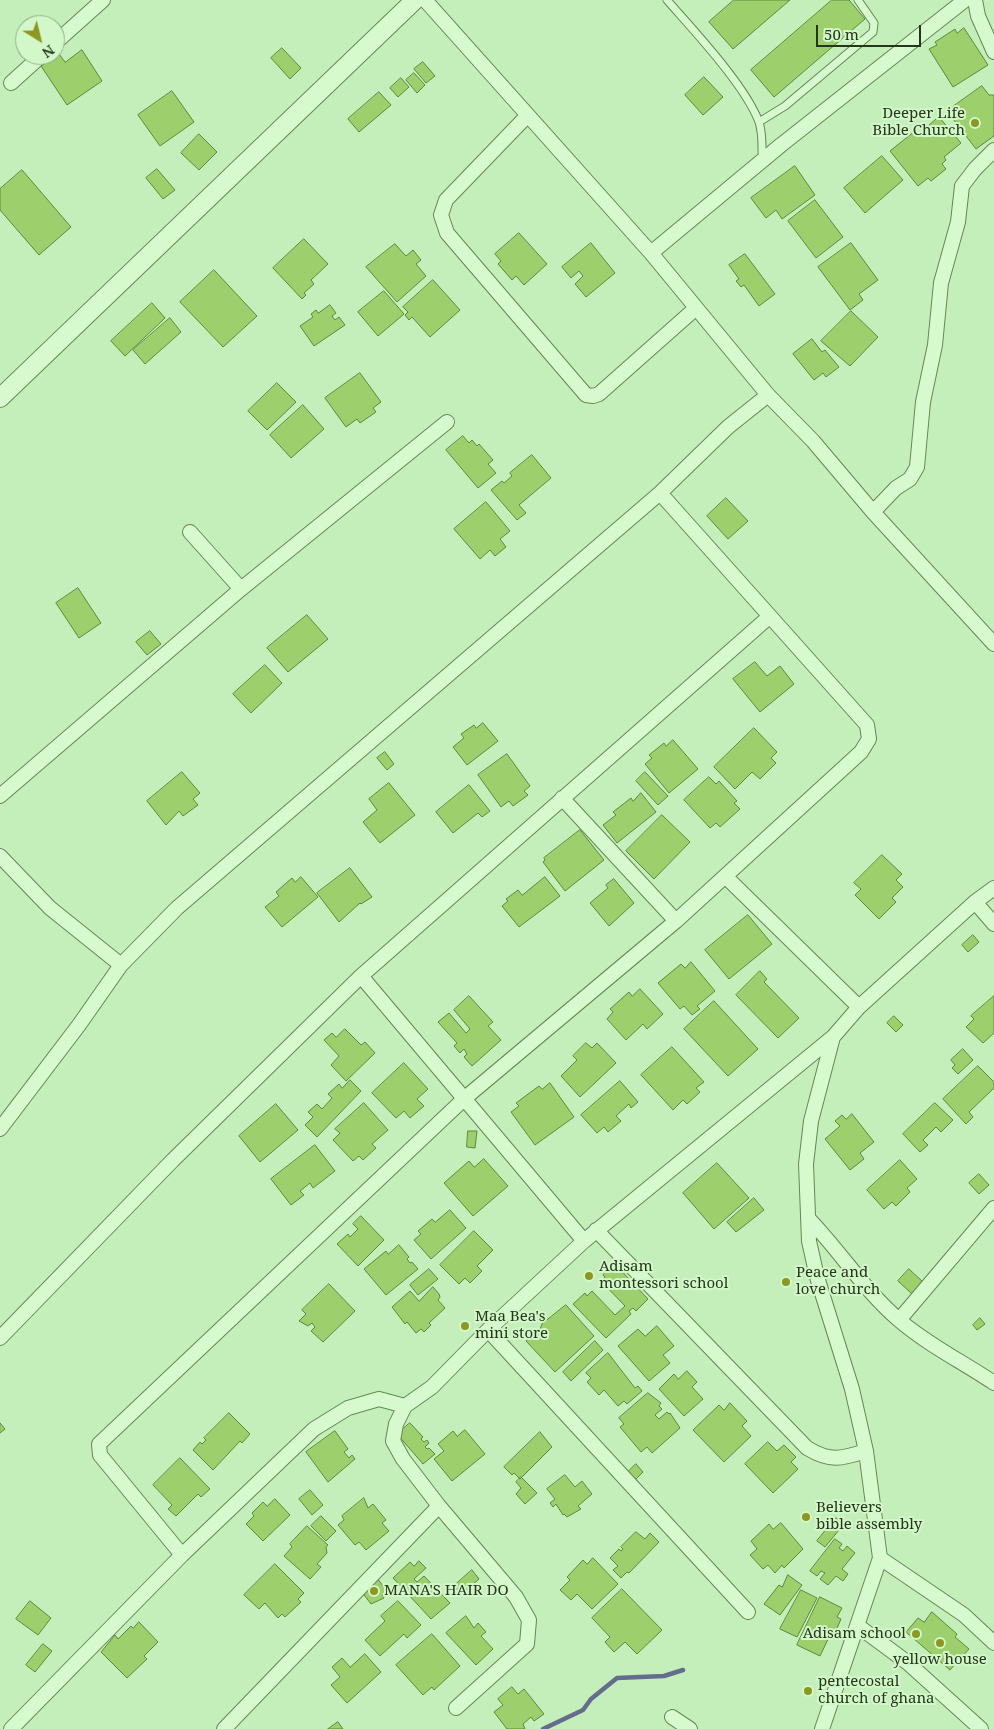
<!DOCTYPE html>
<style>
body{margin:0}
#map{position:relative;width:994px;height:1729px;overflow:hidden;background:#c4efba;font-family:"Noto Serif",serif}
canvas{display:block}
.north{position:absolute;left:15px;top:15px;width:50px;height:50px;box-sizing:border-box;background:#d2f7c9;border:1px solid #8da983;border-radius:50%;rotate:144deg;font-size:14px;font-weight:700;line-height:20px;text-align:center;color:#25351a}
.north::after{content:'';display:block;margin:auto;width:18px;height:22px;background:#8d9821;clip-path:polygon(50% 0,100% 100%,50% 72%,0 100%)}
.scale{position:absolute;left:816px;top:25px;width:105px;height:22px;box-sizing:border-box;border:2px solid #25351a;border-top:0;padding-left:6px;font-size:15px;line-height:18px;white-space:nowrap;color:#25351a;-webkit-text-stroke:4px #d2f7c9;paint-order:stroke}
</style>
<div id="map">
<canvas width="994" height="1729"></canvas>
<div class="north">N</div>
<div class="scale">50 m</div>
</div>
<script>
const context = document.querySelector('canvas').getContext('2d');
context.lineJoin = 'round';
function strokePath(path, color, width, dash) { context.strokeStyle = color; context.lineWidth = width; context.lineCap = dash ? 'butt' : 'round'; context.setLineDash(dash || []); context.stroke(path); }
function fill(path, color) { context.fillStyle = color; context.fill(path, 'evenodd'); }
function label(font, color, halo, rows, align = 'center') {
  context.font = font + ' "Noto Serif",serif'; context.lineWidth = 4; context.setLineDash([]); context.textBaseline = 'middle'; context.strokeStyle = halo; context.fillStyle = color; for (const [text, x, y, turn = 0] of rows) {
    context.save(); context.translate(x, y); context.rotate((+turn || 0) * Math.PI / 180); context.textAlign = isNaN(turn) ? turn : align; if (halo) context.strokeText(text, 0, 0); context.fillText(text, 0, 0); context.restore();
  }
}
strokePath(new Path2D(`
 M543,1729L583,1710L591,1699L617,1678L664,1676L683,1670`), '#666c8d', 4.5);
const building = new Path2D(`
 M734,0H790L733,49L709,22Z
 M832,0H849L865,19L774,97L751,70Z
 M964,28L988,65L953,87L929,49L937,45L935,42L955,29L957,33Z
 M282,48L301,68L290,79L271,58Z
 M82,50L102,81L67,105L41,66L59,54L65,62Z
 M423,62L435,76L426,83L414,69Z
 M414,73L425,85L417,93L406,80Z
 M704,77L723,97L703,115L685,95Z
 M401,78L409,87L398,97L390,88Z
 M982,86L989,95H994V136L976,149L947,111Z
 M172,91L194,122L160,146L138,115Z
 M379,92L391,105L359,132L348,119Z
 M939,117L961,143L944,157L946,160L942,164L946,169L931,181L928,178L918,186L890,151L915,131L918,134Z
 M199,134L217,152L199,170L181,153Z
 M882,156L903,180L865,213L844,188Z
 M795,166L815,195L782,219L776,210L766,218L751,198Z
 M157,169L175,190L163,199L146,178Z
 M22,170L71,227L39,255L0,210V189Z
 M815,200L843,237L816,258L788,221Z
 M519,233L547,264L524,285L516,276L512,280L498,264L501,261L495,254Z
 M304,239L328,264L311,280L314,284L304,293L306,295L302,299L273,268Z
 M591,243L615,273L586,297L575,284L583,276L579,271L571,278L562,267Z
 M851,243L878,280L859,294L863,300L850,310L818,267Z
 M395,244L406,256L413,250L421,260L416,264L426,276L397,302L366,267Z
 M745,254L775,294L759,306L744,285L741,287L736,281L739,279L729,265Z
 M214,270L257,316L223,347L180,302Z
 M433,280L460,310L430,337L412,317L409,320L405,315L408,312L403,307Z
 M384,291L404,314L378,336L358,312Z
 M152,303L165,318L125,356L111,341Z
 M330,305L336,313L332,316L335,320L339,317L345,325L314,346L300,326L313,317L311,314L316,310L318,313Z
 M851,311L878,337L850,366L821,341Z
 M170,318L181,332L145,364L133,350Z
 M812,339L822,352L825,350L839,367L826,377L823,373L814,380L793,354Z
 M360,373L381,402L373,408L376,412L360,423L357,419L346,427L325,398Z
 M277,383L296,402L267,430L248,411Z
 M303,405L324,429L291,458L270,435Z
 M463,436L469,443L472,440L477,446L479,444L493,460L488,464L496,473L478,488L446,450Z
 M532,455L551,478L519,505L526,513L517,520L491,490L502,481L504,483L512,476L510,473Z
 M726,498L748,521L728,539L707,516Z
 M486,502L510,531L500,539L506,547L495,556L490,550L480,559L454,529Z
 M78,588L101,623L79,638L56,603Z
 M307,615L328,639L288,672L267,648Z
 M150,631L161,644L147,655L136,642Z
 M755,662L767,676L780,666L794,684L760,712L733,679Z
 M265,665L282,683L251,713L233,694Z
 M483,723L498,741L467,765L453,747L464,738L461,734L474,725L476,728Z
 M754,728L777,752L771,758L776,763L760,779L752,772L735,789L714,767Z
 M673,740L698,769L669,793L645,764L652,758L649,755L664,743L666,746Z
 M385,752L394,764L387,770L377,758Z
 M507,754L530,786L524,791L528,795L513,806L509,801L501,807L478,775Z
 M182,772L200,793L193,799L198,805L183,816L179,811L166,825L147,801Z
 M645,772L668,796L658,805L636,781Z
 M709,777L716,784L719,781L737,801L734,803L740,809L720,827L716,823L710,828L684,800Z
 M389,783L415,815L380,843L363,822L377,810L369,799Z
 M469,785L490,811L482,817L478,813L453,833L436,812Z
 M641,793L656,812L617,843L603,825L616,815L613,812L631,798L633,801Z
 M662,815L690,842L654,879L626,851Z
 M580,830L604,860L565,891L543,862L545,860L544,858Z
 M882,855L902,874L896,880L903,887L892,898L896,902L879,919L855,895L861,889L854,883Z
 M350,868L372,897L361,904L360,903L339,922L317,893Z
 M301,877L318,897L282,927L265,907L279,896L276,892L292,878L295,882Z
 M545,877L560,896L519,927L502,906L508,901L506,899L518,890L522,895Z
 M614,879L634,903L609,926L590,903L608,888L606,885Z
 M748,915L772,944L729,979L705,950Z
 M973,935L979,942L968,952L962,945Z
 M691,962L715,991L697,1006L700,1009L692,1015L684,1006L680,1009L658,983L681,964L685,968Z
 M760,971L767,979L764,982L799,1018L778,1038L736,995Z
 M640,989L663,1014L647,1029L643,1024L626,1040L607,1019L613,1012L610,1009L629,992L632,996Z
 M469,996L493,1022L488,1026L501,1040L472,1066L464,1057L467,1054L464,1049L460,1053L454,1046L457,1043L438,1022L449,1013L466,1033L470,1029L454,1010Z
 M994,996V1033L983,1043L966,1027L974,1019L971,1016Z
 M714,1001L758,1049L728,1076L684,1029Z
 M894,1016L903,1025L896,1032L887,1023Z
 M345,1029L361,1045L365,1042L375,1053L346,1081L331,1065L339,1056L324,1040L332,1033L336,1037Z
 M586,1043L592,1048L597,1043L616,1063L580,1097L561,1076L577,1060L573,1056Z
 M672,1047L704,1082L696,1088L700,1092L687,1104L683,1100L673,1110L641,1075Z
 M963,1049L973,1060L958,1074L952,1068L955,1065L951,1060Z
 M404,1063L428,1089L417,1099L424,1106L410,1118L404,1111L396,1118L372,1093Z
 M978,1066L994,1082V1088L969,1112L973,1117L966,1124L943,1099Z
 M350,1080L361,1091L317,1137L305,1125L313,1117L308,1112L317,1104L322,1109L332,1098L328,1094L339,1084L342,1088Z
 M620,1081L638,1102L631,1108L629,1104L616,1116L621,1121L608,1132L604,1127L597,1133L581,1115Z
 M550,1083L574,1117L535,1145L511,1112L519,1106L516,1103L539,1086L542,1089Z
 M364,1103L388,1130L372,1144L376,1148L363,1160L359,1156L353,1161L333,1140L340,1133L335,1129Z
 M935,1103L953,1120L941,1132L936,1127L923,1140L928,1145L920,1152L903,1134Z
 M276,1104L298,1130L260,1162L239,1136Z
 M852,1114L874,1142L860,1153L864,1159L850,1170L825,1139L840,1126L835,1121L842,1115L846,1119Z
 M468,1131H477L475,1148L467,1147Z
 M315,1145L335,1171L313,1188L310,1183L300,1191L304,1195L291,1205L271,1179Z
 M484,1159L508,1186L473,1216L444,1183L469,1161L474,1167Z
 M900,1160L917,1179L907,1188L910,1192L896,1206L892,1202L884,1209L867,1190Z
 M717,1163L749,1198L714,1229L683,1193Z
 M979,1174L989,1185L979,1194L969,1183Z
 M754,1198L764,1210L736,1232L727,1222Z
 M450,1210L466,1228L431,1259L414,1240L421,1234L418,1231L432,1219L435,1222Z
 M361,1216L384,1240L358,1266L337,1244L348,1234L350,1237L358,1229L353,1224Z
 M474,1231L493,1250L477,1266L482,1271L470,1283L465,1278L459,1284L440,1265Z
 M399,1245L409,1257L407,1259L410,1263L412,1262L418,1269L386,1295L364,1269L386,1251L388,1254Z
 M615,1264L648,1299L636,1311L633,1308L629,1311L631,1314L606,1338L573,1304L585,1293L587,1296L592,1291L615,1315L625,1306L601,1281L605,1277L603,1275Z
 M429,1269L438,1279L418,1295L410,1285Z
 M909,1269L923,1282L912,1294L898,1281Z
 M329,1284L355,1311L323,1342L311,1331L315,1327L312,1323L308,1326L299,1321L306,1314L302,1310Z
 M433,1287L439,1294L440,1297L438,1300L445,1308L429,1323L431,1325L424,1332L421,1329L416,1333L407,1322L405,1324L392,1307L410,1291L419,1301Z
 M566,1305L594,1336L555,1372L526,1341L535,1333L537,1335L541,1331L540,1329L542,1324Z
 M980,1318L985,1324L977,1330L973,1325Z
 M657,1326L674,1346L663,1355L670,1363L649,1381L618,1346L638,1329L645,1336Z
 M595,1341L603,1350L571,1381L563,1372Z
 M608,1353L635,1388L638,1386L642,1391L627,1404L624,1401L618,1406L604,1390L599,1395L587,1382L591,1378L586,1373Z
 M687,1371L697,1382L692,1387L703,1399L684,1416L659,1389L674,1374L678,1379Z
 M648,1393L661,1403L659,1406L662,1409L655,1415L659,1419L667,1412L669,1414L670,1413L680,1428L652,1453L647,1447L641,1452L620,1427L624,1424L619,1418Z
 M730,1403L747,1421L742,1426L751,1436L724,1462L693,1430L719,1405L724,1410Z
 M229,1413L250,1434L242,1443L240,1441L213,1470L193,1450L200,1442L202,1444L206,1440L204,1438Z
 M0,1423L5,1429L0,1433Z
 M410,1423L423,1437L421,1439L424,1442L427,1440L429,1443L425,1447L427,1449L429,1448L435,1454L423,1464L397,1434Z
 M465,1430L485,1454L452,1481L434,1459L444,1451L438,1444L453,1431L457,1436Z
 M335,1431L348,1449L344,1452L349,1458L352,1455L355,1459L328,1482L306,1452Z
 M540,1432L552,1447L520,1479L514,1473L512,1475L504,1467Z
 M768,1442L777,1451L784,1445L796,1457L791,1462L798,1469L773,1493L745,1464Z
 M180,1458L210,1489L201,1497L198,1494L176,1516L168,1509L172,1505L153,1485Z
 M636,1464L643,1472L634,1481L627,1473Z
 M565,1475L575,1487L582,1481L592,1494L578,1506L581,1509L567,1517L564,1514L563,1515L556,1504L553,1507L550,1503L555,1499L547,1489Z
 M521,1477L537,1493L525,1504L516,1494L521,1488L516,1482Z
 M310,1490L323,1505L312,1515L299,1499Z
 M364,1498L368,1508L373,1504L386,1520L382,1523L389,1531L366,1550L359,1542L355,1545L338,1525L344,1520L342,1516Z
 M275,1499L290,1515L263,1541L246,1524L254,1516L252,1513L263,1502L267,1506Z
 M321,1516L336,1531L326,1541L311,1526Z
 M836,1518L844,1524L825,1547L817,1541Z
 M781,1523L803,1549L784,1568L782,1565L775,1573L768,1565L763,1569L750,1555L757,1549L751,1541L769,1524L773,1529Z
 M307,1526L328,1545L326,1547L327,1553L317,1564L321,1567L310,1579L284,1556L292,1547L290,1544Z
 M636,1532L645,1539L650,1533L659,1542L629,1573L627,1572L621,1578L613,1570L618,1566L610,1558L619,1549L621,1551L623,1549L621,1547Z
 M835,1539L842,1544L839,1548L843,1551L847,1546L855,1553L842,1569L848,1574L843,1581L836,1576L828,1585L820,1579L825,1573L821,1571L817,1576L810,1571Z
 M593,1558L618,1584L592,1609L577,1594L571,1600L560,1590L570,1580L567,1577L583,1560L587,1564Z
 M419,1561L426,1568L414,1579L417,1582L424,1576L450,1603L431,1619L393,1578L410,1562L414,1566Z
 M275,1564L304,1593L298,1599L301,1602L285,1617L282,1614L278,1618L265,1603L259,1609L244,1595Z
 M472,1570L479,1579L461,1595L454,1586Z
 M788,1575L802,1585L780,1615L764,1604L779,1585L782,1587Z
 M378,1579L387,1592L382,1595L384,1598L371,1604L361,1591Z
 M622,1589L662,1630L637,1654L625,1642L614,1652L605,1642L610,1637L592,1618Z
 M801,1590L817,1598L797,1637L780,1629Z
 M820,1597L842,1608L837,1617L841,1619L834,1635L831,1633L820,1656L797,1645Z
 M30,1601L51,1618L38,1635L16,1619Z
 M398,1601L421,1625L407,1638L404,1634L380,1656L365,1640L385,1621L381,1616Z
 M932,1612L957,1634L955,1637L969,1649L950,1670L906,1632L918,1618L924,1622Z
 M466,1616L474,1628L478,1623L486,1632L481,1636L493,1649L476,1665L446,1633Z
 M139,1622L158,1642L144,1656L147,1659L127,1678L101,1652L115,1635L118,1639L131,1626L133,1628Z
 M432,1634L460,1666L434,1690L432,1687L423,1695L396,1665Z
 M43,1644L52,1651L35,1672L26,1665Z
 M365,1654L381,1672L347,1703L331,1685L340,1677L332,1667L342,1658L350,1667Z
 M512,1687L518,1694L524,1689L544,1714L534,1721L531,1717L523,1724L525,1729H507L494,1712L503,1705L498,1699Z
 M338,1722L343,1729H328Z`);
fill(building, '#9dd06d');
strokePath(building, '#608738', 1);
const service = new Path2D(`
 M667,0C694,31 745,85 759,122C763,134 762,148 762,160
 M759,122L785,106L873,32L874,23L858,0`);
const minor = new Path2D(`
 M425,0L651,253L768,395L813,441L873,512L994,644
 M975,0L978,16L994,52
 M55,43L103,0
 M11,83L42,55
 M527,116L446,200L441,215L447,233L586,395L593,396L599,394L696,308
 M651,253L781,145L965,0
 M873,512L896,488L910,479L917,467L923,402L935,345L941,283L958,222L962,186L975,169L994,150
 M190,532L241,589
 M0,796L241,589L447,422
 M562,798L676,921
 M0,856L50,908L121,965
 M726,877L859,1007
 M975,902L994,924
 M361,976L584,1241
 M0,1129L79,1025L121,965L177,908L660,493L728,427L768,395
 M808,1218C840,1251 864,1290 899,1320C928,1345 963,1362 994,1383
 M596,1230L807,1448C830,1462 841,1459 866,1451
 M899,1320L994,1208
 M488,1330L748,1612
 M0,1338L173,1160L361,976L769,617
 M182,1555L100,1455L99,1444L465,1098L676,921L861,752L869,739L867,725L660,493
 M880,1558L964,1615L994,1643
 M858,1626L908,1663L981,1729
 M456,1708L527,1644L529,1620L516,1597L439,1506L403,1459L393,1441L396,1424L405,1406L432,1387L488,1330L584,1241L833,1037L859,1007L975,902L994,888
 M672,1717L690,1729
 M11,1729L182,1555L314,1429L348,1408L379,1399L405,1406
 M224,1729L439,1506
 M822,1729L880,1558L866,1451L852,1389L817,1277L809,1241L806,1164L811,1121L833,1037`);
const tertiary = new Path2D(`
 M0,398L415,0`);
strokePath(service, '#668754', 9);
strokePath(minor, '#668754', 16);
strokePath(tertiary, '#668754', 20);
strokePath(service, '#d6facd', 7);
strokePath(minor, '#d6facd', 14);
strokePath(tertiary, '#d6facd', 18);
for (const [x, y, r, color] of [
 [975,123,5,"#8d9821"],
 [589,1276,5,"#8d9821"],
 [786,1282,5,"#8d9821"],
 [465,1326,5,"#8d9821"],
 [806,1517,5,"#8d9821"],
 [374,1591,5,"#8d9821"],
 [916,1634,5,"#8d9821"],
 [940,1643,5,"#8d9821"],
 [808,1691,5,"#8d9821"]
]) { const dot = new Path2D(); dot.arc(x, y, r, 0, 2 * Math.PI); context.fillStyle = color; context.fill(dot); strokePath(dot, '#d2f7c9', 2); }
label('15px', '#25351a', '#d2f7c9', [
 ["Deeper Life",965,114,"right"],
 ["Bible Church",965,131,"right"],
 ["Adisam",599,1267],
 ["montessori school",599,1284],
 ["Peace and",796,1273],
 ["love church",796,1290],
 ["Maa Bea's",475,1317],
 ["mini store",475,1334],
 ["Believers",816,1508],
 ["bible assembly",816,1525],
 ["MANA'S HAIR DO",384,1591],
 ["Adisam school",906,1634,"right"],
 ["yellow house",940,1660,"center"],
 ["pentecostal",818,1682],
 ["church of ghana",818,1699]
], 'left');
</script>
